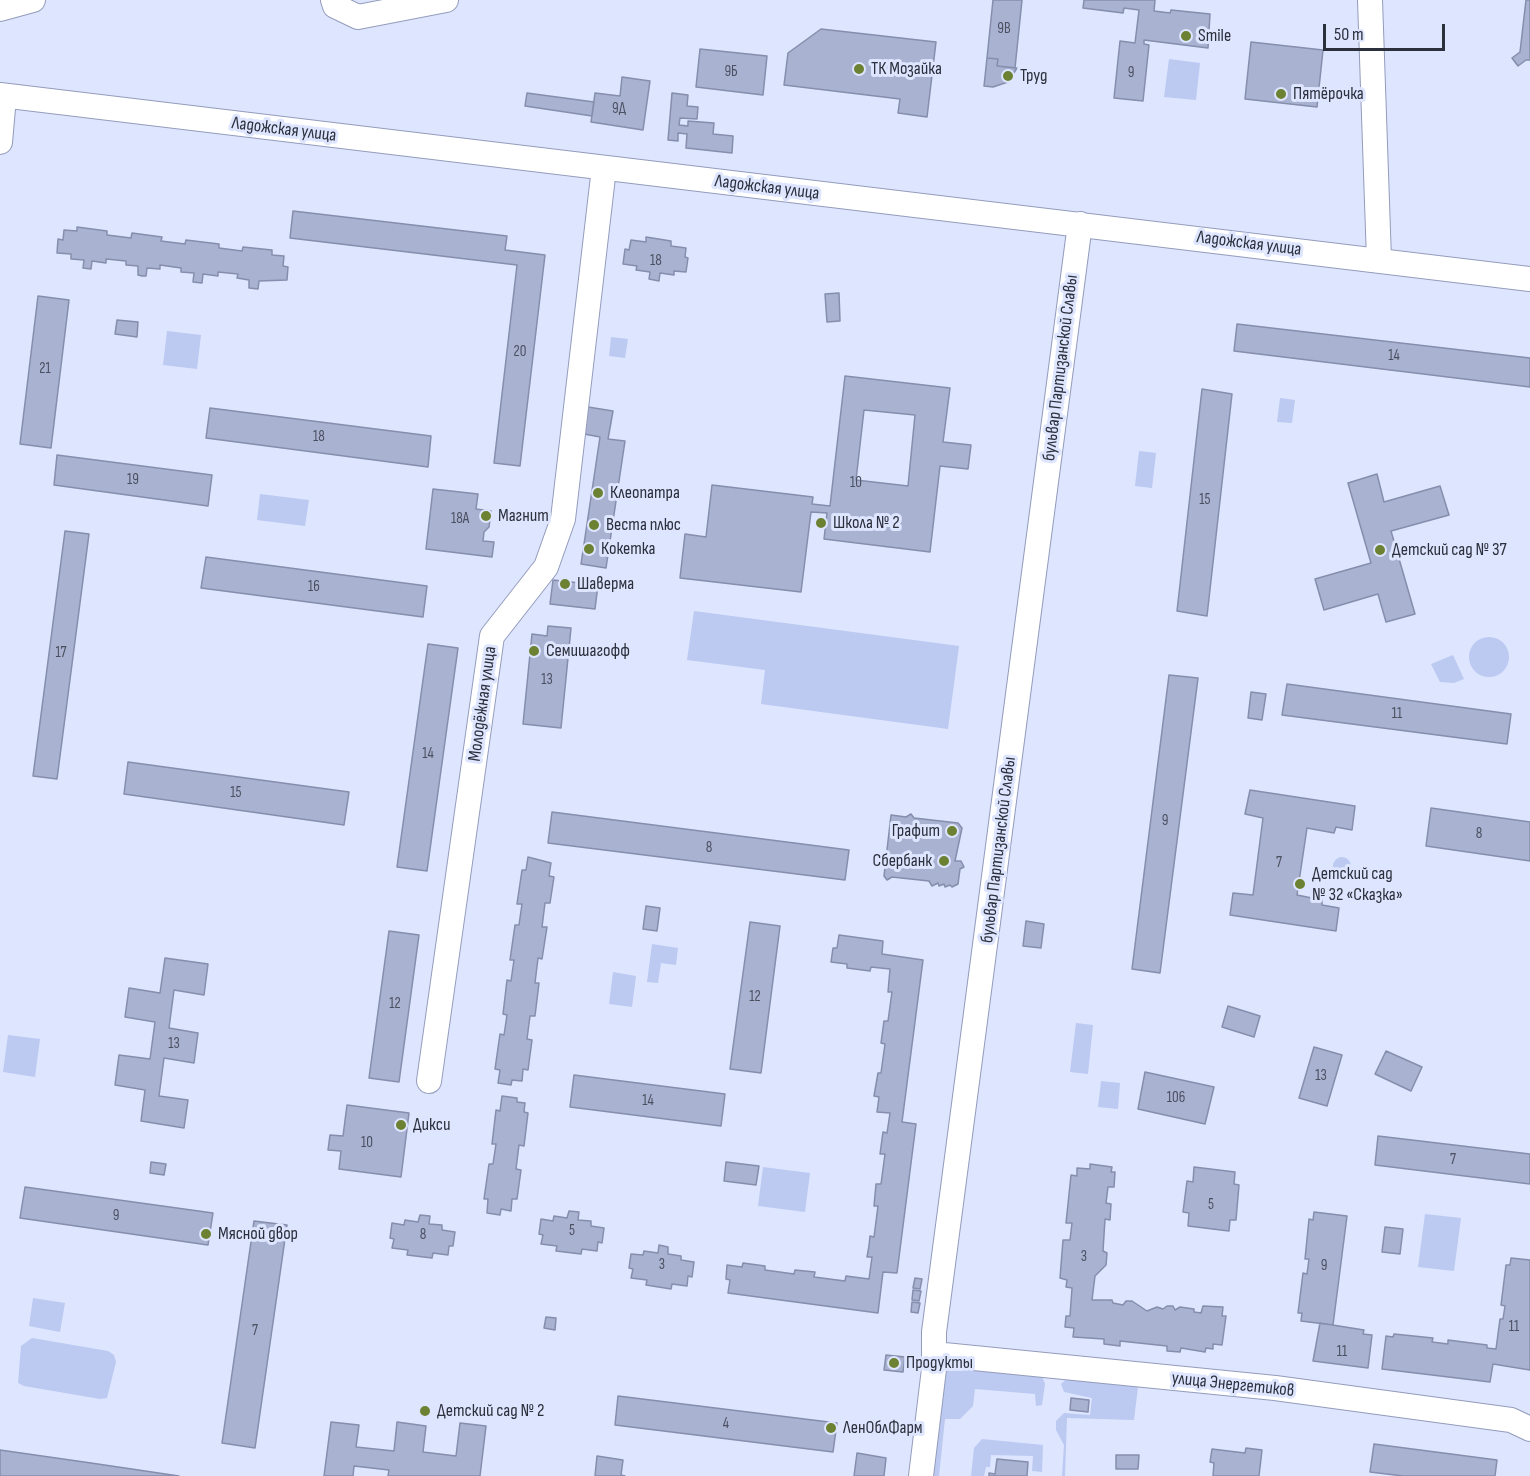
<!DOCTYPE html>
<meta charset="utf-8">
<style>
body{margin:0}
#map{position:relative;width:1530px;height:1476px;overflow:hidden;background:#dde5ff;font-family:"Sofia Sans Condensed",sans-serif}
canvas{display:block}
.scale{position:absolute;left:1323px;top:24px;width:122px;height:27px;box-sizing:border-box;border:3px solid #2c303c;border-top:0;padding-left:8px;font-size:18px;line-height:21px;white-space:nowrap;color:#2c303c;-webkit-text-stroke:4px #dde5ff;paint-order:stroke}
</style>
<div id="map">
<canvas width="1530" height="1476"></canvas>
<div class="scale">50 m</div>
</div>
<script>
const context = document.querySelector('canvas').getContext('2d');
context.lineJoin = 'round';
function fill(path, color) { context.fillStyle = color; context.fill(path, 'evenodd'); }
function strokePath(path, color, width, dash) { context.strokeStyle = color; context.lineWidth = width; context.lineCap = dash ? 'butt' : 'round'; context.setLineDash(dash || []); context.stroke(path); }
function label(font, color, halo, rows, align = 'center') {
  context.font = font + ' "Sofia Sans Condensed",sans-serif'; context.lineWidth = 6; context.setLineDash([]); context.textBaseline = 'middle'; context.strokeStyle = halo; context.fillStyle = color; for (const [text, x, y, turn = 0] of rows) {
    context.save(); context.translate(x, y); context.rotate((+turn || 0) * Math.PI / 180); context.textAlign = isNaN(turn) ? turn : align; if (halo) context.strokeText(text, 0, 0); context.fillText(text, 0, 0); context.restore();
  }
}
fill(new Path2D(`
 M1169,59L1200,63L1196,100L1164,97Z
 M167,331L201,335L197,369L163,365Z
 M611,337L628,339L625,358L609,356Z
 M1280,398L1295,400L1292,423L1277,422Z
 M1139,451L1156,453L1152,488L1135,486Z
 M260,494L309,500L305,526L257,520Z
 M694,611L959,646L948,729L761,704L765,670L687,660Z
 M1469 657a20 20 0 1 1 40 0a20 20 0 1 1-40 0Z
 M1453,655L1464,679L1454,683L1440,682L1431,664Z
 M1333 866a9 9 0 1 1 18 0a9 9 0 1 1-18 0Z
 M652,944L678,948L676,965L661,963L658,983L647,982Z
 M613,972L636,976L632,1007L609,1004Z
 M1076,1023L1093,1025L1088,1074L1070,1072Z
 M8,1035L40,1039L35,1077L3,1072Z
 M1101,1081L1120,1083L1118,1109L1098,1107Z
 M763,1167L810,1173L805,1212L758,1206Z
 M1425,1214L1461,1218L1454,1271L1418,1267Z
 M33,1298L65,1303L60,1332L29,1326Z
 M32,1338L108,1351L114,1355L116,1362L107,1398L100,1399L24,1386L18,1383L21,1346Z
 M951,1365L1042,1376L1045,1384L1042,1405L1036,1406L1035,1394L975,1389L973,1406L960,1419H945L939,1476H929L943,1373Z
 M1070,1376L1138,1387L1134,1420L1067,1418L1065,1476H1062L1064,1445L1056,1430V1421L1064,1413L1090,1415L1092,1398L1064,1392L1061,1384Z
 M982,1439L1043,1445L1042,1472L1032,1471L1033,1456L991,1455L990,1467H986L984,1476H971L974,1448Z`), '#bcc9f1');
const building = new Path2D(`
 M993,0H1022L1015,68L997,66L998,59L987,58Z
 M1084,0H1155L1154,11L1170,13L1171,10L1210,14L1208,48L1144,40V44L1149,45L1143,101L1114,98L1120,41L1135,43L1139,10L1124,8L1123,13L1083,8Z
 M1526,0H1530V60H1526L1518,66L1512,58L1520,52Z
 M821,29L936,42L927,117L898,113L900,99L784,85L788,53Z
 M1251,42L1323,50L1317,107L1245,99Z
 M700,49L767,56L763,95L696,87Z
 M987,58L998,59L997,66L1017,68L1008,82L993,87L984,86Z
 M622,77L650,81L643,130L591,122L595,93L620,96Z
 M527,93L594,102L592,116L525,106Z
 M672,93L688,95L687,106L698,107L697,119L680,118L679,125L688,126V121L714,123L713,134L733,136L732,153L686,148L687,134L678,133V141L668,140Z
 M293,211L507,236L505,250L545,255L520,466L494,463L517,265L290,238Z
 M77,227L107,231V235L131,238L132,233L162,237L161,241L185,244L186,240L219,244V248L242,251L243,247L272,250V255L284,256L283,266L288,267L287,280L259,281L258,289L249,288V280L237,278L238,274L218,272V276L203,274L202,283L193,282L194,273L181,272V268L160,265V269L147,268L146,276H142L138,275V266L126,265V261L106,259V263L92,261L91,269L83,268L84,260L71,259V254L57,253L58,239L63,240L64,230L77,231Z
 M646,237L671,241V246L686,248L685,257L688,258L686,272L674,271V275L660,273L659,281L649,279L650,272L636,270L637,266L623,264L625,249L629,250L631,240L646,242Z
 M839,293L840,321L827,322L825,294Z
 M38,296L69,300L51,448L20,444Z
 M117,320L138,322L137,337L115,334Z
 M1237,324L1530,358V387L1234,351Z
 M845,376L950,388L943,442L971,445L968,469L940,466L930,552L824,539L827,513L811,512L801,592L680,578L685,534L706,537L712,485L813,497L812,504L830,506ZM864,410L915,415L908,486L856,480Z
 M1202,389L1232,394L1207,616L1177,611Z
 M588,407L613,411L608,439L625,441L606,568L581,564L600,437L584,434Z
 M210,408L431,436L428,467L206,438Z
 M57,455L212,475L208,506L54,485Z
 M1377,474L1384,502L1440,486L1449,515L1391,531L1415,614L1386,622L1378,594L1324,610L1315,579L1371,563L1348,483Z
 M433,489L478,494L476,509L491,511L489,527L484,532L483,541L494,542L492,557L426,549Z
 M65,531L89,534L57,779L33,776Z
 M206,557L427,586L423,617L201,588Z
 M553,580L598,585L595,609L550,604Z
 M548,626L571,628L561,728L523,724L532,634L547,636Z
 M428,644L458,648L427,871L397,867Z
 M1169,675L1198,678L1160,973L1132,969Z
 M1287,684L1511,714L1507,744L1282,715Z
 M1251,692L1266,694L1262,720L1248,718Z
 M128,762L349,792L344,825L124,794Z
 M1250,790L1355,806L1352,830L1336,827L1334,833L1307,828L1297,895L1322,900V905L1339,908L1336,931L1230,915L1233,893L1253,895L1263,818L1245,814Z
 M1431,808L1530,822V861L1426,846Z
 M552,812L849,850L845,880L548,843Z
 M911,814L914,818L958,823L962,828L955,861H961L964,867L960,869L958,884L952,887L950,885L945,887L944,884L939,886L938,883L932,886L929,881L892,877L887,880L884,876L891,815L906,817Z
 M528,857L551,863L549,876L554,877L550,903H545L542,927H547L542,959L538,958L535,983H539L535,1016H530L527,1039L532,1040L528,1070L523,1069L522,1081L512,1080L511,1085L498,1083L500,1070L495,1069L500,1034L504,1035L507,1015L503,1014L507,980L511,981L514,960H510L515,925H519L522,904H517L522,870H526Z
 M646,906L660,908L657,931L643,929Z
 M1026,921L1044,924L1041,948L1023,946Z
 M750,922L780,926L761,1073L730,1069Z
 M389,931L419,935L399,1082L369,1078Z
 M839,935L883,941L882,954L923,960L902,1122L916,1124L897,1273L883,1272L878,1313L728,1293L730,1280L726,1279L727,1265L742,1267L743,1263L765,1266V1270L794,1274L795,1270L815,1272L814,1277L845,1281L846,1276L869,1279L872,1257H867L869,1246L870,1236L874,1237L878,1206H874L876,1184H881L885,1154H880L883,1132L887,1133L890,1113L877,1112L879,1097L874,1096L878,1073H881L885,1044L881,1043L884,1021H888L892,992H888L890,969L871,967L870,971L847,968V964L831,962L833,948H837Z
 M165,958L208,964L204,995L174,990L169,1028L198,1033L194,1063L164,1058L159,1096L188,1100L184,1128L141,1121L145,1090L115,1085L119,1055L150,1059L155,1022L125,1017L129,988L160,993Z
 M1228,1006L1260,1016L1254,1037L1222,1027Z
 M1314,1047L1342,1055L1327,1106L1299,1098Z
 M1386,1051L1422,1067L1411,1091L1375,1074Z
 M1145,1072L1214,1087L1205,1124L1138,1109Z
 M574,1075L725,1094L721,1126L570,1107Z
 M502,1096L517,1098V1102L525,1103L524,1112L528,1113L524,1146L519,1145L516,1169L521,1170L517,1199H512L511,1211L501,1209L500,1215L487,1213L488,1199H484L489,1164H493L496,1144H492L496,1110L500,1111Z
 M347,1105L409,1113L401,1177L339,1169L341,1151L328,1150L330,1135L343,1136Z
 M1378,1136L1530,1154V1184L1375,1165Z
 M151,1162L166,1164L164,1175L150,1173Z
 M726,1162L759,1166L756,1185L724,1181Z
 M1090,1164L1112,1167L1111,1172H1115L1114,1187H1108L1106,1203L1111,1204L1110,1220L1105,1219L1103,1251L1107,1253L1106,1265L1095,1276L1092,1300H1112L1113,1303L1123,1305L1126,1301H1132L1147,1311L1157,1307L1163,1309L1167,1306H1173L1175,1310L1180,1307L1194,1309V1312L1201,1313L1203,1306L1223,1307L1222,1316H1226L1222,1345L1213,1344V1349L1206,1348L1205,1352L1181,1348L1180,1352L1167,1351V1346L1120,1341V1346L1104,1344V1339L1073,1337L1074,1328L1065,1327L1066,1316H1070L1072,1288L1066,1287L1067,1280L1060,1278L1063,1240H1070L1072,1223H1066L1071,1175L1077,1176V1168L1090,1169Z
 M1194,1167L1235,1172L1234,1184L1239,1185L1236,1220H1230L1229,1231L1188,1226L1189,1213L1183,1212L1187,1181L1193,1182Z
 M25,1187L213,1213L208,1245L20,1218Z
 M569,1211L579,1212L578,1220L591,1221V1226L604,1228L602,1243L598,1242L597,1251L582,1249L581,1254L556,1251L557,1246L541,1244L543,1235L539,1234L541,1219L553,1221L554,1216L567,1218Z
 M1314,1212L1347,1216L1333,1325L1301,1321L1302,1313H1298L1303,1273L1307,1274L1309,1259H1305L1309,1219L1313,1220Z
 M420,1215L430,1216L429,1224L442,1225V1230L455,1232L453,1246H449L448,1255L433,1253L432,1258L407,1255L408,1250L392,1248L394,1239L390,1238L392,1223L404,1225L405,1220L418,1222Z
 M254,1221L287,1225L255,1448L222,1443Z
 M1385,1227L1403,1229L1400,1254L1382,1252Z
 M659,1245L668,1247V1254L681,1256V1260L694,1262L692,1277L688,1276L687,1286L672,1284L671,1289L646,1285L647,1280L631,1278L633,1269L629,1268L631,1254L643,1255L644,1251L658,1253Z
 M1511,1258L1530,1260V1370L1493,1364L1490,1382L1382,1369L1386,1336L1393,1337L1394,1334L1433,1338L1432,1342L1448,1344V1340L1487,1345V1348L1496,1349L1500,1319H1503L1505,1306L1501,1305L1506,1265H1510Z
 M915,1278L922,1279L920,1289L913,1288Z
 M913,1290L921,1291L919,1301L912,1300Z
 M912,1302L920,1303L918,1313L911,1312Z
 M546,1317L556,1318L555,1330L544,1328Z
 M1320,1323L1364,1330L1363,1334L1372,1335L1368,1368L1313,1361Z
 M886,1355L905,1357L903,1372L884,1370Z
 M618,1396L837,1423L833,1452L615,1425Z
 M1071,1398L1089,1400L1088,1412L1070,1410Z
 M331,1422L359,1425L356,1447L394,1451L397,1422L426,1426L423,1452L456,1456L460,1423L486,1426L480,1476H388L389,1470L354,1466L353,1476H324Z
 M1374,1444L1497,1460L1495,1476H1403L1370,1472Z
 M1246,1448L1262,1450L1259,1476H1213L1214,1463L1210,1462L1212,1449L1245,1453Z
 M0,1450L91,1463L179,1476H0Z
 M857,1453L886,1458L884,1476H854Z
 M1116,1455H1139L1138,1469H1116Z
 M597,1456L623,1460L621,1475L625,1476H595Z
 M997,1459L1028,1462L1027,1476H989V1473L995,1474Z`);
fill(building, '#a9b2d1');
strokePath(building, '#858eac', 1.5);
const minor = new Path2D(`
 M333,0L335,6L358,17L446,0
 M1370,0L1379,260
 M0,9L33,0
 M0,95L1530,279
 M0,142L4,97
 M429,1081L492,636L546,567L563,519L604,168
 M934,1354L1275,1388L1511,1420L1530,1429
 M921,1476L934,1369V1332L1080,224`);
strokePath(minor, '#939cbb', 26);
strokePath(minor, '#fff', 24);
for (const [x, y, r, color] of [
 [1186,36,6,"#6d8132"],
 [859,69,6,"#6d8132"],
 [1008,76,6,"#6d8132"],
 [1281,94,6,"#6d8132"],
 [598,493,6,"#6d8132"],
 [486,516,6,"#6d8132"],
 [821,523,6,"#6d8132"],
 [594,525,6,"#6d8132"],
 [589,549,6,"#6d8132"],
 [1380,550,6,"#6d8132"],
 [565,584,6,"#6d8132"],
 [534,651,6,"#6d8132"],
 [952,831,6,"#6d8132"],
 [944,861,6,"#6d8132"],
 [1300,884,6,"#6d8132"],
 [401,1125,6,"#6d8132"],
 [206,1234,6,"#6d8132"],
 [894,1363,6,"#6d8132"],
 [425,1411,6,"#6d8132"],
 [831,1428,6,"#6d8132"]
]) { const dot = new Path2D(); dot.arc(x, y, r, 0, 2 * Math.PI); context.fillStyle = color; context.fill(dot); strokePath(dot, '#dde5ff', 2); }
label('15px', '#4b5061', null, [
 ["9В",1004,29],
 ["9Б",731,72],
 ["9",1131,73],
 ["9Д",619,109],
 ["18",656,261],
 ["20",520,352],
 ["14",1394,356],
 ["21",45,369],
 ["18",319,437],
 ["19",133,480],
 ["10",856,483],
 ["15",1205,500],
 ["18А",460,519],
 ["16",314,587],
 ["17",61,653],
 ["13",547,680],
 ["11",1397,714],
 ["14",428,754],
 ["15",236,793],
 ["9",1165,821],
 ["8",1479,834],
 ["8",709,848],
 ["7",1279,863],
 ["12",755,997],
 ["12",395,1004],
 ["13",174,1044],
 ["13",1321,1076],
 ["106",1176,1098],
 ["14",648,1101],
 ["10",367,1143],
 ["7",1453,1160],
 ["5",1211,1205],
 ["9",116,1216],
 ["5",572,1231],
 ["8",423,1235],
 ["3",1084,1257],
 ["3",662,1265],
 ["9",1324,1266],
 ["11",1514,1327],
 ["7",255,1331],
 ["11",1342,1352],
 ["4",726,1424]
]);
label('18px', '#2c303c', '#dde5ff', [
 ["Smile",1198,36],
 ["ТК Мозайка",871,69],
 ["Труд",1020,76],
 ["Пятёрочка",1293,94],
 ["Клеопатра",610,493],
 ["Магнит",498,516],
 ["Школа № 2",833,523],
 ["Веста плюс",606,525],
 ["Кокетка",601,549],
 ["Детский сад № 37",1392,550],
 ["Шаверма",577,584],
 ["Семишагофф",546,651],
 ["Графит",940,831,"right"],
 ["Сбербанк",932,861,"right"],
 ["Детский сад",1312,874],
 ["№ 32 «Сказка»",1312,895],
 ["Дикси",413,1125],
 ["Мясной двор",218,1234],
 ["Продукты",906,1363],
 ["Детский сад № 2",437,1411],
 ["ЛенОблФарм",843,1428]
], 'left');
label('18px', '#2c303c', '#dde5ff', [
 ["Ладожская улица",284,130,7],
 ["Ладожская улица",767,188,7],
 ["Ладожская улица",1249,244,7],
 ["бульвар Партизанской Славы",1061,368,-83],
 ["Молодёжная улица",483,704,-82],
 ["бульвар Партизанской Славы",999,850,-83],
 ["улица Энергетиков",1233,1385,6]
]);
</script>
